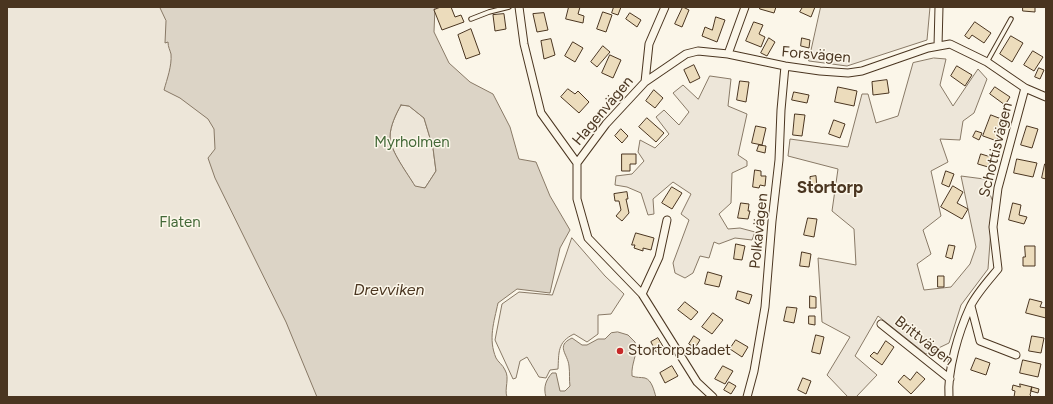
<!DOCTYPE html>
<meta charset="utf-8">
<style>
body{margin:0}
#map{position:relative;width:1053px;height:404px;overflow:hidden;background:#fbf6e9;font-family:Figtree,sans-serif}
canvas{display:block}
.frame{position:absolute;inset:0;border:8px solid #4a3520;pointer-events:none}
</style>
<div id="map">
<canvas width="1053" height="404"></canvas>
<div class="frame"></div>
</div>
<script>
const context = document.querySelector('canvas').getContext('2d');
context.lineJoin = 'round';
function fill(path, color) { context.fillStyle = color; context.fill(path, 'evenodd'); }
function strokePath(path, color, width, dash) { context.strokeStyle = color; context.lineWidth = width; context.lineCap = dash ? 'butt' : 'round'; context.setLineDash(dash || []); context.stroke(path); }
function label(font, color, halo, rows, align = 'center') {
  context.font = font + ' Figtree,sans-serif'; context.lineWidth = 3; context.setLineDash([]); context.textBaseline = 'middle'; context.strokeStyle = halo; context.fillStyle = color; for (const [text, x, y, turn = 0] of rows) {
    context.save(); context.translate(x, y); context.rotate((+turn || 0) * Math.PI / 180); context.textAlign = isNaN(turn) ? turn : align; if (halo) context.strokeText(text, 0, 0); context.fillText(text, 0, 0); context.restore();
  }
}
const green = new Path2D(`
 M7,7H283L431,397H7Z
 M821,7H930L927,40L847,66L809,61Z
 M934,58L946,59L940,85L953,106L978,69L987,79L974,113L963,121L960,140L940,139L948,162L931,171L941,216L923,230L931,254L917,264L924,290L951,287L970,264L976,247L961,176L984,179L993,202L988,269L961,305L949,343L926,354L878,316L855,356L877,375L856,397H848L827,375L850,337L822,322L818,258L856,265L854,229L832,211L838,169L788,156L790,139L848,147L862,94H868L876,123L898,116L913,63Z
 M710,76L731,79L728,106L747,114L738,155L747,161V166L732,173L731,203L719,214L728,229L740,228L755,232L752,240L735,238L719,244L714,242L709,258L700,256L693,273L685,278L675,273L673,263L689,220L681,214L691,194L673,182L653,199L654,214L648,215L641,193L627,187L615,185L616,176L632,174L644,161L638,152L640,140L655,148L669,134L656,117L664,110L679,125L689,112L673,93L683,85L698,99Z
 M401,105L409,106L424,118L433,148L436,171L425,188L415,187C408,174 390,151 390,137C390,126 396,114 401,105Z
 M572,238L605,276L624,294L611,314L598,315V334L587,342L574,334C557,342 559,353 558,369L550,370L546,378L539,377L527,357L520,361L516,378L513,379L495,340L502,304L519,292L552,295Z`);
fill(green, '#ede6d9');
strokePath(green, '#887966', 1);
const water = new Path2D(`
 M160,7H435L434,32L449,63L470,82L493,94L510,127L519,159L536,162L550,196L570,230L560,248L550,293L517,289L498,303C494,322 488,339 496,358C498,362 503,365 505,370C510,378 504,389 507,397H317L286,322L215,178L208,158L215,149L214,129L208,119L180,98L164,90C167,79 172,66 171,54C170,50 168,47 168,42L165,43L166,21ZM401,105L409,106L424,118L433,148L436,171L425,188L415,186C408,174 390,151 390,137C390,126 396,114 401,105Z
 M618,332L628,335L635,342C638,357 631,362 632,376C637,378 640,377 645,378C652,380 654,391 656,397H546C543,387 546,380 552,373H556L560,391H565L570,386C569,380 570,373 569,366C568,354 555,346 572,338L582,345H587L598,339H605L611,333Z`);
fill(water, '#dcd4c6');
strokePath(water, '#887966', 1);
const building = new Path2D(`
 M441,7H451L455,17L461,15L464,22L442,30L434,10Z
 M569,7H580L578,14L584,16L583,23L566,19Z
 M614,7H621L618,15L612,13Z
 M683,7L689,10L682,27L675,24Z
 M760,7H776L774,13L760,9Z
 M803,7H815L811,17L800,12Z
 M1023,7H1035V12L1023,11Z
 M603,12L612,15L606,32L597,29Z
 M544,13L548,30L537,32L533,14Z
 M630,13L641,20L637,27L626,19Z
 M504,14L506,29L495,31L493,15Z
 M716,17L725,20L717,42L702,36L705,27L712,30Z
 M754,22L763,25L759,34L765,37L761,47L746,41Z
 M975,22L991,33L984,43L972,35L969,39L965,36Z
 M471,29L480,54L466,59L458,35Z
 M1011,36L1023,43L1012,62L1000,54Z
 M769,38L775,42L767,56L761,53Z
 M802,38L810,40L809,48L801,46Z
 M551,39L555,55L544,59L541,41Z
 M573,42L583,48L575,62L565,56Z
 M603,46L610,52L597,67L591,62Z
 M1033,51L1043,57L1034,71L1024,65Z
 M610,55L621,60L613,78L602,73Z
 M694,65L700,78L690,83L684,70Z
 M957,66L972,75L965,86L951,76Z
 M1039,68L1044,70L1040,79L1035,77Z
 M887,80L889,93L873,95L872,82Z
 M740,81L749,82L746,102L737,100Z
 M838,87L857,91L854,106L835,102Z
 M995,87L1010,97L1005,105L990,94Z
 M568,89L575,94L578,91L589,102L579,113L561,97Z
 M654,90L663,98L655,108L646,101Z
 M794,92L809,95L807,103L792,100Z
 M795,114L805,115L802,136L793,135Z
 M991,115L1004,120L997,141L983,136Z
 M647,118L664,133L656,142L639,127Z
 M834,120L845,124L840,138L829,134Z
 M756,126L766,128L762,145L752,143Z
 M1027,126L1038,129L1032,148L1021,145Z
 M621,129L628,136L622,143L615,136Z
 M976,131L982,133L979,140L973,137Z
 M759,145L766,146L765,153L757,151Z
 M622,154H636V164H630V171H622Z
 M981,154L991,157L988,167L978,164Z
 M1017,159L1037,163L1033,177L1014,173Z
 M1045,164H1046V179L1042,178Z
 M755,170L761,171V176H766L765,186L760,185L759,188L753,187Z
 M946,171L954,174L949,187L942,184Z
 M816,176L817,188L811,189L810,177Z
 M953,186L963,192L957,203L968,209L962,219L941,207Z
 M672,187L682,193L672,209L662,203Z
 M627,192L628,199H626L629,213L622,221L616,216L621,210L619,201H615L614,194Z
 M741,203L749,204L748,211H750L748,219L738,218Z
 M1013,203L1021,205L1019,215L1027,217L1024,224L1009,220Z
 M808,218L817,219L814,237L804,235Z
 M636,233L654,238L651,250L643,248V251L634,248L635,245H632Z
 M736,244L745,246L742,260L734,259Z
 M949,245L955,246L952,259L946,257Z
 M1025,246H1035V266H1023V257H1025Z
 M802,252L811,254L809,267L800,266Z
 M708,272L722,276L719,287L705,284Z
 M938,276H944V287H938Z
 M738,291L752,295L749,304L736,299Z
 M810,296L816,297V308H810Z
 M1030,299L1042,302L1040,307L1046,308V318L1026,313Z
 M685,302L698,312L691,320L678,310Z
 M787,307L797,308L794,323L784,321Z
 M713,313L723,320L712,334L702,327Z
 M809,316H815V325L809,324Z
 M816,335L824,337L820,354L812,352Z
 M694,336L700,340L695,348L689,344Z
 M1032,336L1044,338L1041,353L1029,351Z
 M658,338L664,348L656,352L651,342Z
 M736,340L748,347L742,357L730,349Z
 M886,341L894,347L882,365L870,356L874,352L877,354Z
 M976,358L990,363L986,375L971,370Z
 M1023,360L1041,364L1038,377L1020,373Z
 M672,366L678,376L665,383L660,373Z
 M723,366L733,371L725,384L715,379Z
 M917,372L925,379L911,394L898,382L904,375L910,380Z
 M803,378L811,381L806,394L798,390Z
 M729,382L736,386L731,394L724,390Z
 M1020,384L1032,387L1030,395L1032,397H1014L1015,391L1012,390L1013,385L1020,387Z
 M1032,387L1039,389L1038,393L1031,391Z`);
fill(building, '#ecdcbc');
strokePath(building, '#4a3520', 1);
const lane = new Path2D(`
 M471,19L489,12L509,7
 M987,62L1011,19`);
const street = new Path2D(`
 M519,7L524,44L541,113L577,163V199L588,238L642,294L697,382L713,397
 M938,46L939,7
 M728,54L745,7
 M645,82L649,44L665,7
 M577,163L606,124L645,82L686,54L698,51L728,54L785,66L820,71L848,73L862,71L928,48L950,44L987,62L1025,88L1046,97
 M642,294L659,257L667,220
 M971,306L980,341L1016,355
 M881,324L950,379
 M747,397L754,371L765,307L772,221L779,160L781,110L785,66
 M949,397C947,370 959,331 970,307C976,294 989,280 998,269L993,227L998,188L1025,88`);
strokePath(lane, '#4a3520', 5.5);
strokePath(street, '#4a3520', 9);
strokePath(lane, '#fbf6e9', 3.5);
strokePath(street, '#fbf6e9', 7);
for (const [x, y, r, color] of [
 [620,351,4,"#c62828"]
]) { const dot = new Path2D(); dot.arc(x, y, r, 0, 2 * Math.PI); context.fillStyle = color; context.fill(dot); strokePath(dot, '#fbf6e9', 1.5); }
label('15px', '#4a3520', '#fbf6e9', [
 ["Forsvägen",816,55,5],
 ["Hagenvägen",603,111,-50],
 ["Schottisvägen",996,150,-76],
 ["Polkavägen",759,231,-84],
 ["Brittvägen",924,341,38]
]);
label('15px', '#436837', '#fbf6e9', [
 ["Myrholmen",412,143],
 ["Flaten",180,223]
]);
label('15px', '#4a3520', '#fbf6e9', [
 ["Stortorpsbadet",628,351]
], 'left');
label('italic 16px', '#4a3520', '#fbf6e9', [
 ["Drevviken",389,290]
]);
label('bold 17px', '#4a3520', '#fbf6e9', [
 ["Stortorp",830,188]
]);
</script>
